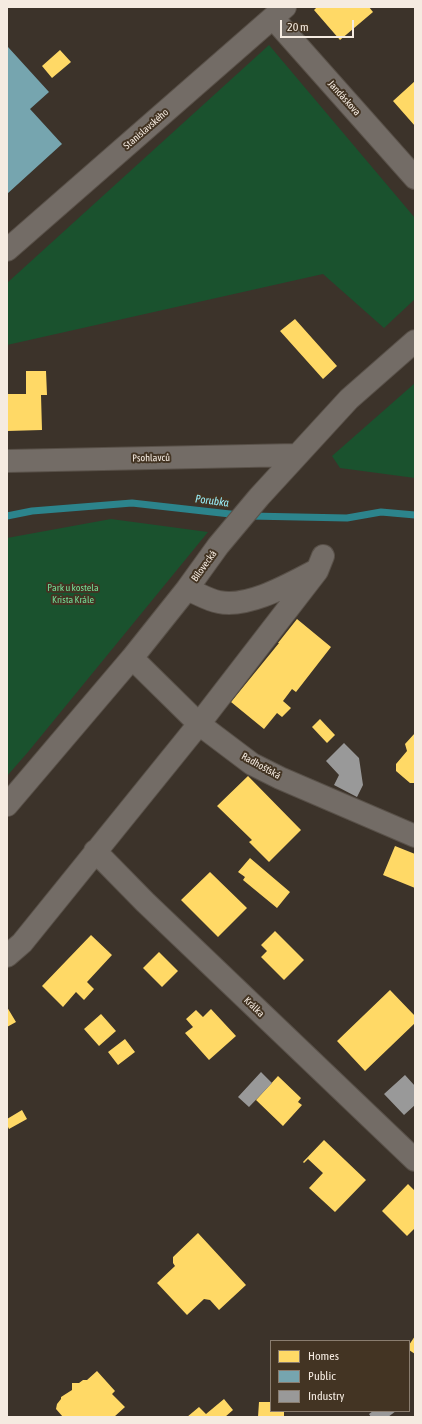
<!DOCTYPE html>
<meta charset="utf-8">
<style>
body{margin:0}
#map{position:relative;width:422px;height:1424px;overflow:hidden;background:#3c332a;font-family:"Asap Condensed",sans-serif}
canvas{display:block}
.frame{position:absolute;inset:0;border:8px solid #f5ebe1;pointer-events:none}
.legend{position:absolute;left:270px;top:1340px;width:140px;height:72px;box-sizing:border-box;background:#433423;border:1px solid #8a7d6f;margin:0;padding:5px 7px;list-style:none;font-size:12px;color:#f5ebe1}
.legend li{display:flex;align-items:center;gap:8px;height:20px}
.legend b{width:20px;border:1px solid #8a7d6f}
.scale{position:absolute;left:280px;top:20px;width:74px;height:18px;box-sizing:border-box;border:2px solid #f5ebe1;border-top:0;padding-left:5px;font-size:12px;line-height:14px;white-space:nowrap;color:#f5ebe1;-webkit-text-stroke:3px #433423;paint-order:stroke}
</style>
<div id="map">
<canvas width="422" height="1424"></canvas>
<div class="frame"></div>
<ul class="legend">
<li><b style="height:11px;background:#ffd966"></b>Homes</li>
<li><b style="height:11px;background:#76a5af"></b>Public</li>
<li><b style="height:11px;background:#999"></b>Industry</li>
</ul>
<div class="scale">20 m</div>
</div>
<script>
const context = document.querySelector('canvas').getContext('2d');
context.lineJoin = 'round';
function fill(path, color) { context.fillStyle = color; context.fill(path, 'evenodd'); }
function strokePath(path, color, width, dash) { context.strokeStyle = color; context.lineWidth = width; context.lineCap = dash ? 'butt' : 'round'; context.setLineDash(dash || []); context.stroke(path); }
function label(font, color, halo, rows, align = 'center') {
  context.font = font + ' "Asap Condensed",sans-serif'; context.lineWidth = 4; context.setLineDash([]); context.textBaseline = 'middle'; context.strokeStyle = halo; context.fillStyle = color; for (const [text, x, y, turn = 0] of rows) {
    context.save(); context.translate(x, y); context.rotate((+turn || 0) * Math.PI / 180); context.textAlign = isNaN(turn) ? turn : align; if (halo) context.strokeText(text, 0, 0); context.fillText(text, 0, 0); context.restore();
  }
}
fill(new Path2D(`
 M269,45L415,218V299L384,328L323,274L7,345V283Z
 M415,383V478L340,468L332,456Z
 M111,519L208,532L28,752L7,776V538Z`), '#1a522e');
fill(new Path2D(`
 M317,7H369L373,12L340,40L314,10Z
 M60,50L71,62L52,78L42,66Z
 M415,81V126L393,101Z
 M295,319L337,366L323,379L280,331Z
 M26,371H46L47,395H41L42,430L7,431V394H26Z
 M297,619L331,647L296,692L292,689L283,701L291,708L282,717L277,713L264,729L231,702L279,643H278Z
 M320,719L335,735L327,743L312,727Z
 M415,733V783H410L396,771V764L407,751L405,744Z
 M248,776L301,830L269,862L249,842L252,840L217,806Z
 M395,846L415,854V888L383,875Z
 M250,858L290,892L277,908L243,880L245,877L238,872Z
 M210,872L247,908L218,937L181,900Z
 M275,931L304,960L284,980L261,957L267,951L261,945Z
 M91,935L112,955L87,982L94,989L84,1000L76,992L63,1007L42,986Z
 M159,952L178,971L162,987L143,968Z
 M390,990L415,1016V1023L365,1071L337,1041Z
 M7,1007L16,1022L7,1027Z
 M211,1009L236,1036L209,1060L185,1033L193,1027L186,1019L196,1010L203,1017Z
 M101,1014L116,1031L99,1046L84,1029Z
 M125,1039L135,1052L118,1065L108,1052Z
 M278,1076L301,1098L298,1102L302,1105L283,1126L256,1100Z
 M22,1110L27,1119L9,1129L7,1125V1119Z
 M324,1140L366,1180L335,1212L309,1188L323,1173L308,1159L304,1163L303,1162Z
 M408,1184L415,1191V1228L407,1236L382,1211Z
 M198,1233L246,1285L219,1310L210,1300L204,1299L187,1315L157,1283L175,1266L173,1263V1257Z
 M415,1336V1354L409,1350V1345Z
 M97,1371L115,1391L112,1394L125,1407L114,1417H63L56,1409L57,1404L61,1399V1397L72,1390V1383H79L83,1380H87Z
 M224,1399L233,1410L225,1417H187L199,1407L206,1414Z
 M259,1402H271V1411H284V1417H258Z`), '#ffd966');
fill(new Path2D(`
 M7,47H8L49,92L30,109L62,144L7,194Z`), '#76a5af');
fill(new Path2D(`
 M344,743L359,758L363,785L357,797L334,785L339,775L326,761Z
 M261,1072L272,1083L249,1107L238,1097Z
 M405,1075L415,1086V1105L404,1115L384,1094Z
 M373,1411H396L388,1417H371L369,1414Z`), '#999');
strokePath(new Path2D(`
 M7,516L32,511L132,503L239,515
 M250,516L347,518L381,512L415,515`), '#2c848c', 7);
const minor = new Path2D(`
 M273,18L415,178
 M7,250L285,7
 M7,461L296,455
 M187,589C197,593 208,600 219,602C248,608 288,585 313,572
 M132,658L199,724L252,764L280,778L415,836
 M7,805L132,658L187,589L218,546L259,497L349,399L415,341
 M95,851L145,902L415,1160
 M7,956L22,943L199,724L317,571L323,556`);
strokePath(minor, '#595149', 24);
strokePath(minor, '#736c66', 22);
label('10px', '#f5ebe1', '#433423', [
 ["Jandáskova",344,98,48],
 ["Stanislavského",146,129,-41],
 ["Psohlavců",151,458,-1],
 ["Bílovecká",204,566,-54],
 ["Radhošťská",261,766,29],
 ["Králka",254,1007,44]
]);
label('10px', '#74dc96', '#433423', [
 ["Park u kostela",73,588],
 ["Krista Krále",73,600]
]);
label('italic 11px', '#99effa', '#433423', [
 ["Porubka",212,501,7]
]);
</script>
